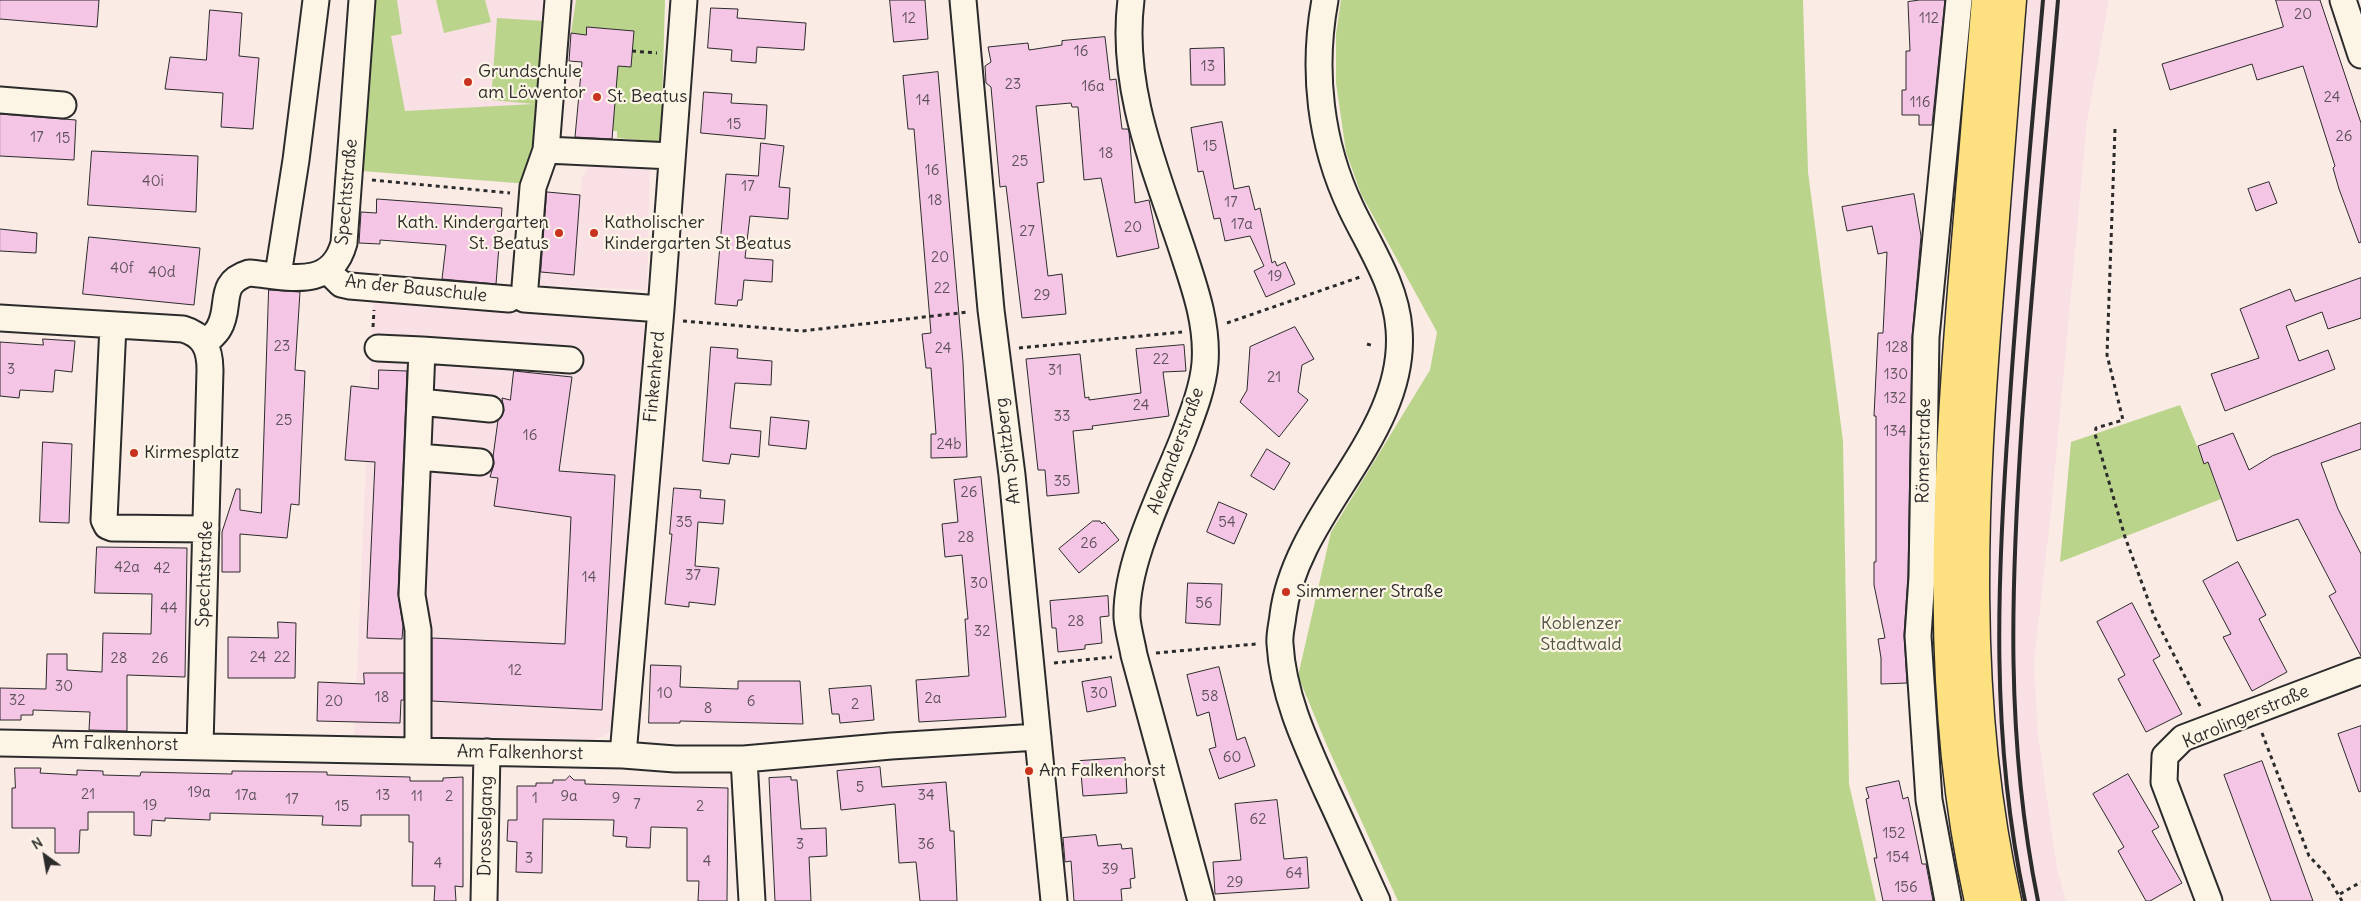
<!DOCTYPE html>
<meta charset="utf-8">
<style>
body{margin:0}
#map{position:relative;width:2361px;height:901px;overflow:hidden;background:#fbebe5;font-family:Delius,sans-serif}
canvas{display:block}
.north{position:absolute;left:20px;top:831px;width:50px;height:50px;-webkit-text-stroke:4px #fcf5e5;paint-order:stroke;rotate:328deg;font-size:14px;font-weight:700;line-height:20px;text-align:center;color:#2b2b2b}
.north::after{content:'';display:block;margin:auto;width:18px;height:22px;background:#2b2b2b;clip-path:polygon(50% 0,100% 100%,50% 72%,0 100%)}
</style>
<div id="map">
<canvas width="2361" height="901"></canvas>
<div class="north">N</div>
</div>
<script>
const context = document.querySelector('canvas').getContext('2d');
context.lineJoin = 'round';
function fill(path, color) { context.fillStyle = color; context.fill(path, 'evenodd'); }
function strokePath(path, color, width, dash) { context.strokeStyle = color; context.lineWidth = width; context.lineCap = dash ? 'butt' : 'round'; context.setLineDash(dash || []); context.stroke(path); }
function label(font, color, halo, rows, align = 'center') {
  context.font = font + ' Delius,sans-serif'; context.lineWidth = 4.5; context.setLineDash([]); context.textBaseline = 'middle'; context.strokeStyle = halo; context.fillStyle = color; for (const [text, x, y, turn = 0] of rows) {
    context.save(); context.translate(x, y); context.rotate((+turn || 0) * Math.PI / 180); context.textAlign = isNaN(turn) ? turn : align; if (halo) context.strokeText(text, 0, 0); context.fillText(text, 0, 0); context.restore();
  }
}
fill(new Path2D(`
 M376,0H576L565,105L538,104L529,184L362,171Z
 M2027,0H2109L2087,122L2051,511L2034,663L2038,734L2057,868L2066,901H2017L1992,736L1990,521L2002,299Z
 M594,159L644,164L650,169L647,290L536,285L543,192L580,195L582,177Z
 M373,302L636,321L643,325L646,333L614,725L607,734L595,740L354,737Z`), '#f9e0e5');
fill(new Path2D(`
 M376,0H397L402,34L391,36L405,111L534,104L491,100L497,18L544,21L529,184L362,171Z
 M436,0H485L491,22L444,33Z
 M576,0H665L661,142L617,138V131H612L618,66L631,67L634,31L587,27L586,35L571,33Z
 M1341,0H1803L1808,172L1843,441L1849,784L1876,901H1398L1328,748L1298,676L1331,532L1430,370L1437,332L1361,194L1346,152L1336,83V34Z
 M2180,405L2204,463L2208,462L2221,499L2060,562L2071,442Z`), '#bbd48b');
const building = new Path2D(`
 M0,0H99L97,27L0,19Z
 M890,0H925L928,39L894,42Z
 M1920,0H1945L1932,125H1919V115H1902V90H1906V51H1910L1908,2Z
 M2276,0H2320L2361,123V242L2359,243L2339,189L2333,168L2335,166L2303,66L2257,80L2252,64L2170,90L2162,64L2283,27Z
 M711,8L738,9L737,18L806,23L804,50L757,47L756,63L731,61L732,50L708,48Z
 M210,10L242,13L239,56L259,58L253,129L221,127L223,93L165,89L170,57L206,60Z
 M587,27L634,31L631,67L618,66L612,139L575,137L582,62L569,61L571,33L586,35Z
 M1105,37L1110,80L1116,79L1122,129H1128L1129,132L1135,203L1149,200L1159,248L1117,257L1101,178L1084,180L1078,107H1072L1071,103L1036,106L1044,182L1037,183L1048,276L1062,274L1066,314L1022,318L1006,186L1000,187L991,87L986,83L985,66L991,62L988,47L1028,43L1029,50L1062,45V41Z
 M1224,48L1225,85H1191L1190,49Z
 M938,72L963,362L967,457L931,458V434H936L931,368H926L922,334L931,333L914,129H908L903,76Z
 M704,92L732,94L731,103L767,105L765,139L701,133Z
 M0,114L76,120L74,160L0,156Z
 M1222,122L1234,189L1249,186L1255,210L1260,208L1272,263L1275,261L1277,266L1285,262L1295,284L1266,297L1254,271L1264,266L1250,236L1225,241L1220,218L1214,219L1203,171L1198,172L1191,128Z
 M761,143L784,146L779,187L790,188L788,219L750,216L745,258L773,260L772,282L744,280L742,300H738L737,306L715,304L726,174L758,176Z
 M92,151L198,156L196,212L88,205Z
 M2269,182L2277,203L2256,211L2248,189Z
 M547,192L580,195L574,275L541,272Z
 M1914,194L1921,236L1912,337L1908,576L1904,635L1907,683L1881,684V658L1878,639L1885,638L1874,585V562H1876V416H1874L1878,333H1883L1887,252L1878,254L1872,226L1847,231L1842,207Z
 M377,199L502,208L496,284L442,279L446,245L380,240V244L359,243L361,212L376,213Z
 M0,229L37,233L36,253L0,251Z
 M89,237L200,248L194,305L83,294Z
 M2361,278V318L2328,329L2322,312L2286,326L2299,361L2328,350L2335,369L2225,411L2211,374L2259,358L2240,309L2290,289L2295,301Z
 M269,290L300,292L295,370L305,371L299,505L291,504L287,538L240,534V572H222V532L236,489H240V510L261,513Z
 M1295,327L1314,359L1302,365L1298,392L1308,400L1279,437L1240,402L1247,390L1250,347Z
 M43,339L75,341L72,372L55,370L53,392L20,390L19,398L0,396V342L43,345Z
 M1184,345L1186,371L1163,372L1169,416L1092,426L1093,429L1073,431L1079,493L1047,496L1045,470H1038L1026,359L1080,354L1085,398L1089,397V400L1141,393L1136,349Z
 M711,347L738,349L737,358L772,361L771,385L735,383L730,428L761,431L759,457L731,454L729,464L703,461Z
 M379,370L407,371L398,594L403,626L402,639L367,638L375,462L345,460L351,386L378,389Z
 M514,371L572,377L559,471L615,475L602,710L432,701V638L565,644L571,517L494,506L498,478L490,477L494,464L493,457L498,420L504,411L502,398L510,400Z
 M771,417L809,421L806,449L769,445Z
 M2361,423V449L2321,463L2338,509L2361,554V656L2329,596L2336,592L2298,519L2237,541L2208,462L2204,464L2198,446L2233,433L2249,470L2272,456Z
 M43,442L72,444L69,523L40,522Z
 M1267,449L1290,463L1274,490L1251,476Z
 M981,477L1006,717L919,722L916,680L969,676L965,619H968L962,555L945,557L942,524L958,522L954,480Z
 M674,488L701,490L700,498L725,500L723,524L698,522L695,566L719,568L715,605L689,602V607L665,604L672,534H670Z
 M1219,502L1247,514L1234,544L1207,532Z
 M1093,521H1100L1102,524L1104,522L1119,540L1079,573L1059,549Z
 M97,547L187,548L185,677L127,675V731L89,730L90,712L33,710V715H21V720H0V688L46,689L47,654H67V670L102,672L103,633L151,634L152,594L95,593Z
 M2238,562L2266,615L2259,619L2287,672L2252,691L2223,637L2231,634L2203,581Z
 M1188,583L1222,584L1220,625L1186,623Z
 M1108,596L1109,616L1100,617L1102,643L1085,645V649L1058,652L1056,628H1052L1050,601Z
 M2132,603L2160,656L2153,660L2182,714L2146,732L2118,679L2125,675L2097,622Z
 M278,622L296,623L295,678H228V637L278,638Z
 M651,665L681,666L680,687L738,689V681H800L803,724L680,721V723H649Z
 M1219,667L1237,740L1245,737L1255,766L1219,779L1209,749L1216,747L1209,712L1197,716L1187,675Z
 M364,673H404V700H401L400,723L317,721L318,682L364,684Z
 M1111,677L1116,706L1087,712L1082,682Z
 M871,686L874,720L840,723L839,714H832L829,689Z
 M2361,726V791L2359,792L2338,734Z
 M1125,758L1127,793L1083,796L1080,761Z
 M2262,761L2313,901H2271L2224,775Z
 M880,767L882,787L946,782L950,831H954L957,901H920L916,862L899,863L895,804L841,810L837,771Z
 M15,768H41L40,773L77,775V770L103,771V775L140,776L141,772L232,774V771L327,772V775L410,777V781H443V778L463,777V887L455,886L456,901H434L435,886H412L413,842H409V815H361V826L322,825L323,816L210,813V820L165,818V821L152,820L151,836L134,835V812H88V830H80L79,853H55V828H12V788H15Z
 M2128,774L2159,827L2152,831L2182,883L2150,901H2146L2118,851L2124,847L2093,794Z
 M570,776L574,780H585V784L728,788L727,901H698L699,881H687V828L651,827L650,848L626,847L627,837L613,836L614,820L543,819L542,873L516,872L517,842L507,841L508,820H517V786H536V783H553V780H565Z
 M791,777V780H797L801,829L826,828L827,856L809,857L811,901H775L769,778Z
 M1899,781L1903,799L1908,797L1922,864H1926L1933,901H1883L1874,858H1877L1866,799L1869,798L1866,788Z
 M1277,800L1284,859L1307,857L1309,888L1215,894L1213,862L1241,860L1235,804Z
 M1096,835L1098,846L1121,844L1122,849L1132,848L1135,878L1130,879L1131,888L1121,889L1122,901H1074L1071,861L1065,862L1063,838Z`);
fill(building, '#f5c5e6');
strokePath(building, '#2b2b2b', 1);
const minor = new Path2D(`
 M558,0L546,150L533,187L524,299L661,309
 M963,0L991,310L1012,475L1054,901
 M1131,0C1120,87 1155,168 1182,249C1194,286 1208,323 1205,363C1203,388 1192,415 1183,439C1163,490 1125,563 1127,618C1128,630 1132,643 1134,655L1201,901
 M1325,0C1312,70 1320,143 1351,208C1369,246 1396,285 1399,329C1408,435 1296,511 1283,615C1282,625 1279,635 1280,644C1283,696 1306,744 1327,791C1344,827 1360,864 1377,901
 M2343,0L2361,55
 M0,100L63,105
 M546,150L672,156
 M328,271L341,284L350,286L509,299
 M278,275L296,160L316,0
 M0,318L183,329C204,335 210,349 210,370L200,746
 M113,325L104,520L107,526L112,528L206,529
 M205,343C210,338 216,334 219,328C232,306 216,283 249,273C287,276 331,291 344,243L362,0
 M378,348L422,350L412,595L418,630V750
 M422,350L570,360
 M420,402L490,409
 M418,457L480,462
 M0,743L623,755L675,759H744L891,746L1038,737
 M623,755L661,309L684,0
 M744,759L752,901
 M484,901L487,752
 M1948,901L1929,800L1918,636L1922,577L1926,337L1959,0
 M2209,901L2164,782L2165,756L2183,738L2361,671`);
const highway = new Path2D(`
 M1979,901C1934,701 1946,493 1962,290C1970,193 1978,97 1986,0
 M2007,901C1962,702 1973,497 1989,295C1997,196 2004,98 2012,0`);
strokePath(minor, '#2b2b2b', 29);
strokePath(highway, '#2b2b2b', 31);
strokePath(new Path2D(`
 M632,51L657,53
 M2115,129L2107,355L2123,420L2096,428L2095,434L2125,537L2154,616L2201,708
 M372,180L510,193
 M683,321L802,331L968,312
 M1227,323L1360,277
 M373,327L374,310
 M1367,344L1374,346
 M1019,348L1182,332
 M1156,653L1256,644
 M1054,663L1112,657
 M2262,733L2309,856L2326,874L2342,901
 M2340,894L2361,882`), '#2b2b2b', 3, [4, 4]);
strokePath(minor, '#fcf5e5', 25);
strokePath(highway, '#fde080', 28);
strokePath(new Path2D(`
 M2025,901C1990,738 1997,578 2009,412C2018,275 2031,137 2043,0
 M2038,901C2005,739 2011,585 2022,421C2032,281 2046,140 2058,0`), '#2b2b2b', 4);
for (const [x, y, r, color] of [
 [468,82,5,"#c8321e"],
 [597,97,5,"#c8321e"],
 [559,233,5,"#c8321e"],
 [594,233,5,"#c8321e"],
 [134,453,5,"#c8321e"],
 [1286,592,5,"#c8321e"],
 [1029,771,5,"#c8321e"]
]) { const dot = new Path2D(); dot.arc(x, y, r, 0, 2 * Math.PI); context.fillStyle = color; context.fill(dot); strokePath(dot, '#fcf5e5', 2); }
label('15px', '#5e525a', null, [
 ["20",2303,15],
 ["12",909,19],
 ["112",1929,19],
 ["16",1081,52],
 ["13",1208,67],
 ["23",1013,85],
 ["16a",1093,87],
 ["24",2332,98],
 ["14",923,101],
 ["116",1920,103],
 ["15",734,125],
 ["26",2344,137],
 ["17",37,138],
 ["15",63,139],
 ["15",1210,147],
 ["18",1106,154],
 ["25",1020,162],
 ["16",932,171],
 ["40i",153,182],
 ["17",748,187],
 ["18",935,201],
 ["17",1231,203],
 ["17a",1242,225],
 ["20",1133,228],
 ["27",1027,232],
 ["20",940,258],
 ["40f",122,269],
 ["40d",162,273],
 ["19",1275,277],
 ["22",942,289],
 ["29",1042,296],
 ["23",282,347],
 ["128",1897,348],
 ["24",943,349],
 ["22",1161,360],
 ["3",11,370],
 ["31",1055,371],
 ["130",1896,375],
 ["21",1274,378],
 ["132",1895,399],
 ["24",1141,406],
 ["33",1062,417],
 ["25",284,421],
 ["134",1895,432],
 ["16",530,436],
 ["24b",949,445],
 ["35",1062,482],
 ["26",969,493],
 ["35",684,523],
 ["54",1227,523],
 ["28",966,538],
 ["26",1089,544],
 ["42a",127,568],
 ["42",162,569],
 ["37",693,576],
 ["14",589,578],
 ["30",979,584],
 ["56",1204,604],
 ["44",169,609],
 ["28",1076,622],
 ["32",982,632],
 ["24",258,658],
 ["22",282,658],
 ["28",119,659],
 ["26",160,659],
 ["12",515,671],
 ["30",64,687],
 ["10",665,694],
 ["30",1099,694],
 ["58",1210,697],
 ["18",382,698],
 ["2a",933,699],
 ["32",17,701],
 ["20",334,702],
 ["6",751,702],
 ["2",855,705],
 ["8",708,709],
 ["60",1232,758],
 ["5",860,788],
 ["19a",199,793],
 ["21",88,795],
 ["17a",246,796],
 ["13",383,796],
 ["34",926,796],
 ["11",417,797],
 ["2",449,797],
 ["9a",569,797],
 ["1",535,799],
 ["9",616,799],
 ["17",292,800],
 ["7",637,805],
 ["19",150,806],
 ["15",342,807],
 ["2",700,807],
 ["62",1258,820],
 ["152",1894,834],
 ["3",800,845],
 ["36",926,845],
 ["154",1898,858],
 ["3",529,859],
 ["4",707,862],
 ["4",438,864],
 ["39",1110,870],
 ["64",1294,874],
 ["29",1235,883],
 ["156",1906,888]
]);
label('18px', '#2b2b2b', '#fcf5e5', [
 ["Grundschule",478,72],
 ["am Löwentor",478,93],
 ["St. Beatus",607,97],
 ["Kath. Kindergarten",549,223,"right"],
 ["St. Beatus",549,244,"right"],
 ["Katholischer",604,223],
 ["Kindergarten St Beatus",604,244],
 ["Kirmesplatz",144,453],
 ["Simmerner Straße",1296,592],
 ["Am Falkenhorst",1039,771]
], 'left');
label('18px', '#2b2b2b', '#fcf5e5', [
 ["Spechtstraße",347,192,-85],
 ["An der Bauschule",416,289,6],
 ["Finkenherd",655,377,-85],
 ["Am Spitzberg",1008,451,-97],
 ["Alexanderstraße",1176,451,-70],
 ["Römerstraße",1924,451,-89],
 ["Spechtstraße",205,574,-88],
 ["Karolingerstraße",2246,717,-23],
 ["Am Falkenhorst",115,744,1],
 ["Am Falkenhorst",520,753,1],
 ["Drosselgang",486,826,-89]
]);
label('18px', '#4f5543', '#fcf5e5', [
 ["Koblenzer",1581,624],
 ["Stadtwald",1581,645]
]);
</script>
